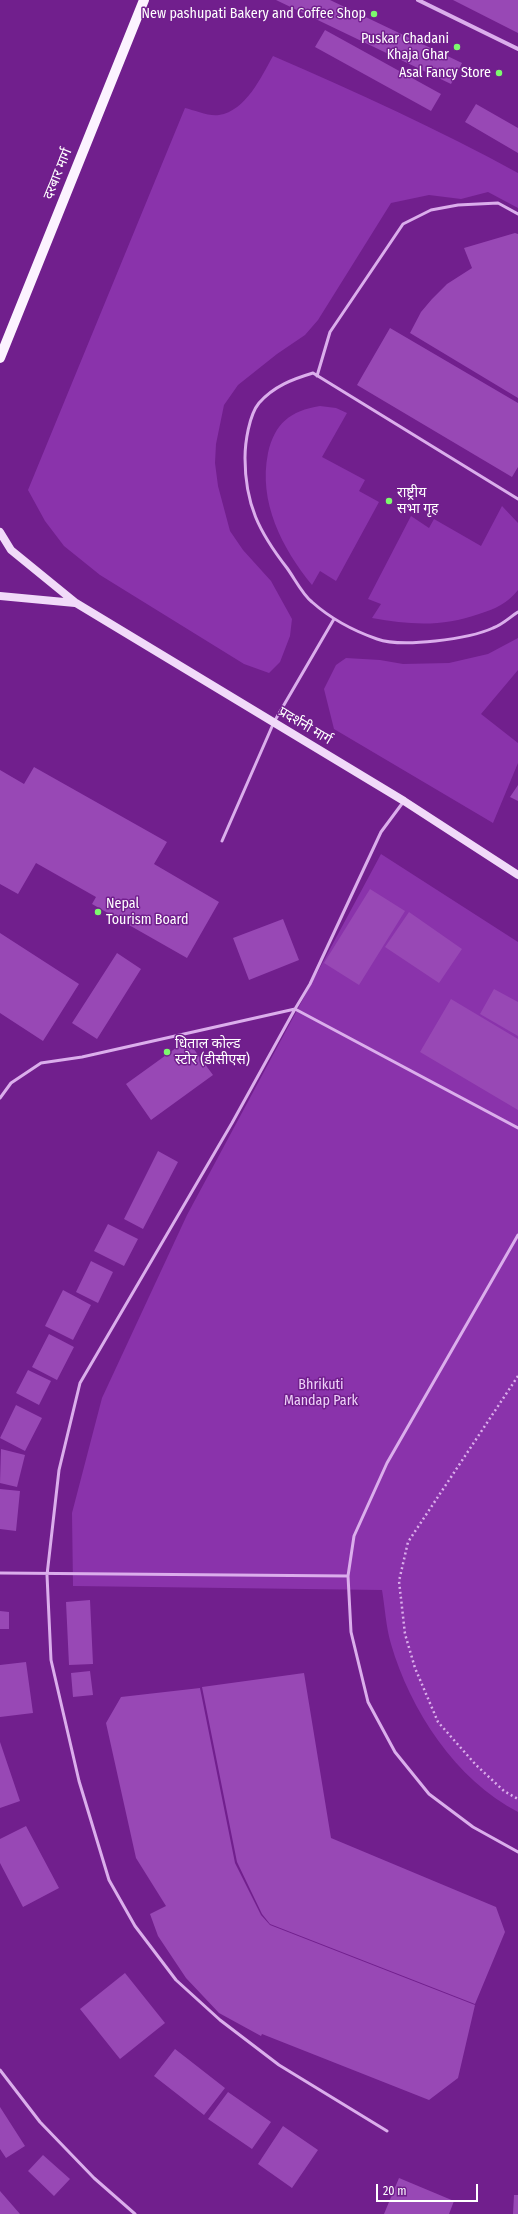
<!DOCTYPE html>
<meta charset="utf-8">
<style>
body{margin:0}
#map{position:relative;width:518px;height:2214px;overflow:hidden;background:#711f8d;font-family:"Fira Sans Condensed",sans-serif}
canvas{display:block}
.scale{position:absolute;left:376px;top:2184px;width:102px;height:18px;box-sizing:border-box;border:2px solid #fff;border-top:0;padding-left:5px;font-size:12px;line-height:14px;white-space:nowrap;color:#fff;-webkit-text-stroke:3px #711f8d;paint-order:stroke}
</style>
<div id="map">
<canvas width="518" height="2214"></canvas>
<div class="scale">20 m</div>
</div>
<script>
const context = document.querySelector('canvas').getContext('2d');
context.lineJoin = 'round';
function fill(path, color) { context.fillStyle = color; context.fill(path, 'evenodd'); }
function strokePath(path, color, width, dash) { context.strokeStyle = color; context.lineWidth = width; context.lineCap = dash ? 'butt' : 'round'; context.setLineDash(dash || []); context.stroke(path); }
function label(font, color, halo, rows, align = 'center') {
  context.font = font + ' "Fira Sans Condensed","Noto Sans Devanagari",sans-serif'; context.lineWidth = 3; context.setLineDash([]); context.textBaseline = 'middle'; context.strokeStyle = halo; context.fillStyle = color; for (const [text, x, y, turn = 0] of rows) {
    context.save(); context.translate(x, y); context.rotate((+turn || 0) * Math.PI / 180); context.textAlign = isNaN(turn) ? turn : align; if (halo) context.strokeText(text, 0, 0); context.fillText(text, 0, 0); context.restore();
  }
}
fill(new Path2D(`
 M273,56C356,92 438,129 518,173V208L488,192L461,199L429,195L391,203L318,320L305,335L277,354L238,385L224,405L216,444L215,463L218,486L230,531L243,550L271,581L292,619L290,636L280,662L269,673L244,664L100,575L64,546L45,521L28,490L185,108C194,110 210,117 219,115C246,111 261,77 273,56Z
 M320,406L336,408L347,413L322,457L365,480L359,491L379,502L336,581L320,571L312,585C282,548 258,502 268,453C275,423 290,411 320,406Z
 M502,506L518,523V590C508,603 495,609 479,614C443,627 410,625 372,618L381,604L368,599L411,516L429,528L434,519L481,546Z
 M518,638V670L481,714L518,743V763L493,823L334,729L324,689L336,665L346,658L380,660L403,664L449,663L488,654Z
 M381,854L518,942V1812C456,1780 410,1710 391,1644C386,1627 385,1608 382,1590L73,1586L72,1513L102,1398L187,1215Z`), '#8a33ab');
fill(new Path2D(`
 M276,0H330L462,63L451,84Z
 M453,0H518V33Z
 M325,30L441,94L431,111L315,47Z
 M476,104L518,128V153L465,122Z
 M515,233L518,234V398L410,333L421,312L432,299L447,284L472,268L464,248Z
 M390,328L518,403V467L512,477L357,385Z
 M34,767L167,842L154,864L219,902L187,958L92,904L96,897L36,863L18,894L0,884V770L24,784Z
 M518,785V801L510,797Z
 M370,889L405,911L359,985L324,963Z
 M409,912L462,949L439,983L385,947Z
 M283,919L299,960L249,980L233,938Z
 M0,933L79,984L43,1041L0,1013Z
 M117,953L141,969L97,1039L72,1023Z
 M494,989L518,1002V1036L480,1014Z
 M451,999L518,1039V1110L420,1052Z
 M187,1040L213,1075L151,1120L126,1084Z
 M158,1151L178,1162L143,1229L124,1219Z
 M108,1224L138,1239L124,1266L94,1251Z
 M91,1261L113,1272L98,1303L76,1292Z
 M63,1290L91,1305L73,1340L45,1326Z
 M49,1334L74,1347L57,1380L32,1367Z
 M28,1370L51,1381L39,1405L16,1393Z
 M16,1405L42,1418L25,1451L0,1438Z
 M1,1449L25,1455L17,1487L0,1483Z
 M0,1489L20,1491L16,1531L0,1529Z
 M90,1600L93,1664L69,1665L66,1602Z
 M0,1611L9,1612V1629H0Z
 M26,1662L33,1713L0,1717V1665Z
 M90,1671L93,1695L73,1697L71,1673Z
 M304,1673L331,1838L496,1907L505,1932L475,2004L270,1924L262,1914L237,1862L202,1687Z
 M200,1688L235,1863L261,1915L270,1925L475,2005L458,2078L429,2100L262,2034L261,2036L219,2013L186,1978L158,1936L150,1914L166,1906L136,1858L106,1723L121,1697Z
 M0,1742L20,1801L0,1808Z
 M26,1826L59,1888L23,1907L0,1863V1839Z
 M125,1973L165,2023L120,2059L80,2009Z
 M175,2049L225,2088L204,2115L154,2076Z
 M228,2092L271,2122L252,2149L208,2119Z
 M0,2107L25,2146L6,2158L0,2149Z
 M283,2126L318,2150L292,2188L258,2164Z
 M43,2155L70,2179L54,2196L28,2171Z
 M399,2178L454,2201L449,2214H384Z
 M0,2191L20,2214H0Z
 M514,2195H518V2214H513Z`), '#9848b5');
strokePath(new Path2D(`
 M518,1376L408,1542L399,1581L405,1634L415,1668L438,1722L476,1765L504,1791L518,1799`), '#dbaeec', 2.5, [2, 3]);
strokePath(new Path2D(`
 M317,376L330,332L403,224L431,210L458,205L498,203L518,214
 M518,499L313,373C293,379 274,386 259,403C249,415 245,443 245,458C245,504 259,532 287,568C295,579 302,594 312,602C330,618 354,631 377,639C402,648 469,639 493,628C502,625 510,617 518,612
 M222,841L274,722L334,619
 M0,1098L11,1083L41,1063L82,1057L295,1009L310,984L381,832L404,801
 M518,1235L387,1463L354,1536L348,1576L351,1632L368,1702L395,1752L429,1794L473,1827L518,1852
 M0,1573L348,1576
 M0,2070L40,2122L94,2178L135,2214
 M387,2131L279,2065L220,2020L176,1980L135,1926L109,1880L79,1781L51,1660L47,1575L59,1470L80,1383L232,1123L295,1009L518,1128`), '#dbaeec', 3);
strokePath(new Path2D(`
 M418,0L518,49`), '#dbaeec', 4);
strokePath(new Path2D(`
 M0,532L11,550L76,603L404,801L518,875
 M0,596L75,603`), '#f1daf9', 8);
strokePath(new Path2D(`
 M0,358L144,0`), '#fcf3ff', 10);
for (const [x, y, r, color] of [
 [374,14,4,"#7dfa6e"],
 [457,47,4,"#7dfa6e"],
 [499,73,4,"#7dfa6e"],
 [389,501,4,"#7dfa6e"],
 [98,912,4,"#7dfa6e"],
 [167,1052,4,"#7dfa6e"]
]) { const dot = new Path2D(); dot.arc(x, y, r, 0, 2 * Math.PI); context.fillStyle = color; context.fill(dot); strokePath(dot, '#711f8d', 1.5); }
label('14px', '#fff', '#711f8d', [
 ["New pashupati Bakery and Coffee Shop",366,14],
 ["Puskar Chadani",449,39],
 ["Khaja Ghar",449,55],
 ["Asal Fancy Store",491,73],
 ["राष्ट्रीय",397,493,"left"],
 ["सभा गृह",397,509,"left"],
 ["Nepal",106,904,"left"],
 ["Tourism Board",106,920,"left"],
 ["धिताल कोल्ड",175,1044,"left"],
 ["स्टोर (डीसीएस)",175,1060,"left"]
], 'right');
label('14px', '#fff', '#711f8d', [
 ["दरबार मार्ग",58,174,-68],
 ["प्रदर्शनी मार्ग",305,726,31]
]);
label('14px', '#efd3f9', '#711f8d', [
 ["Bhrikuti",321,1385],
 ["Mandap Park",321,1401]
]);
</script>
